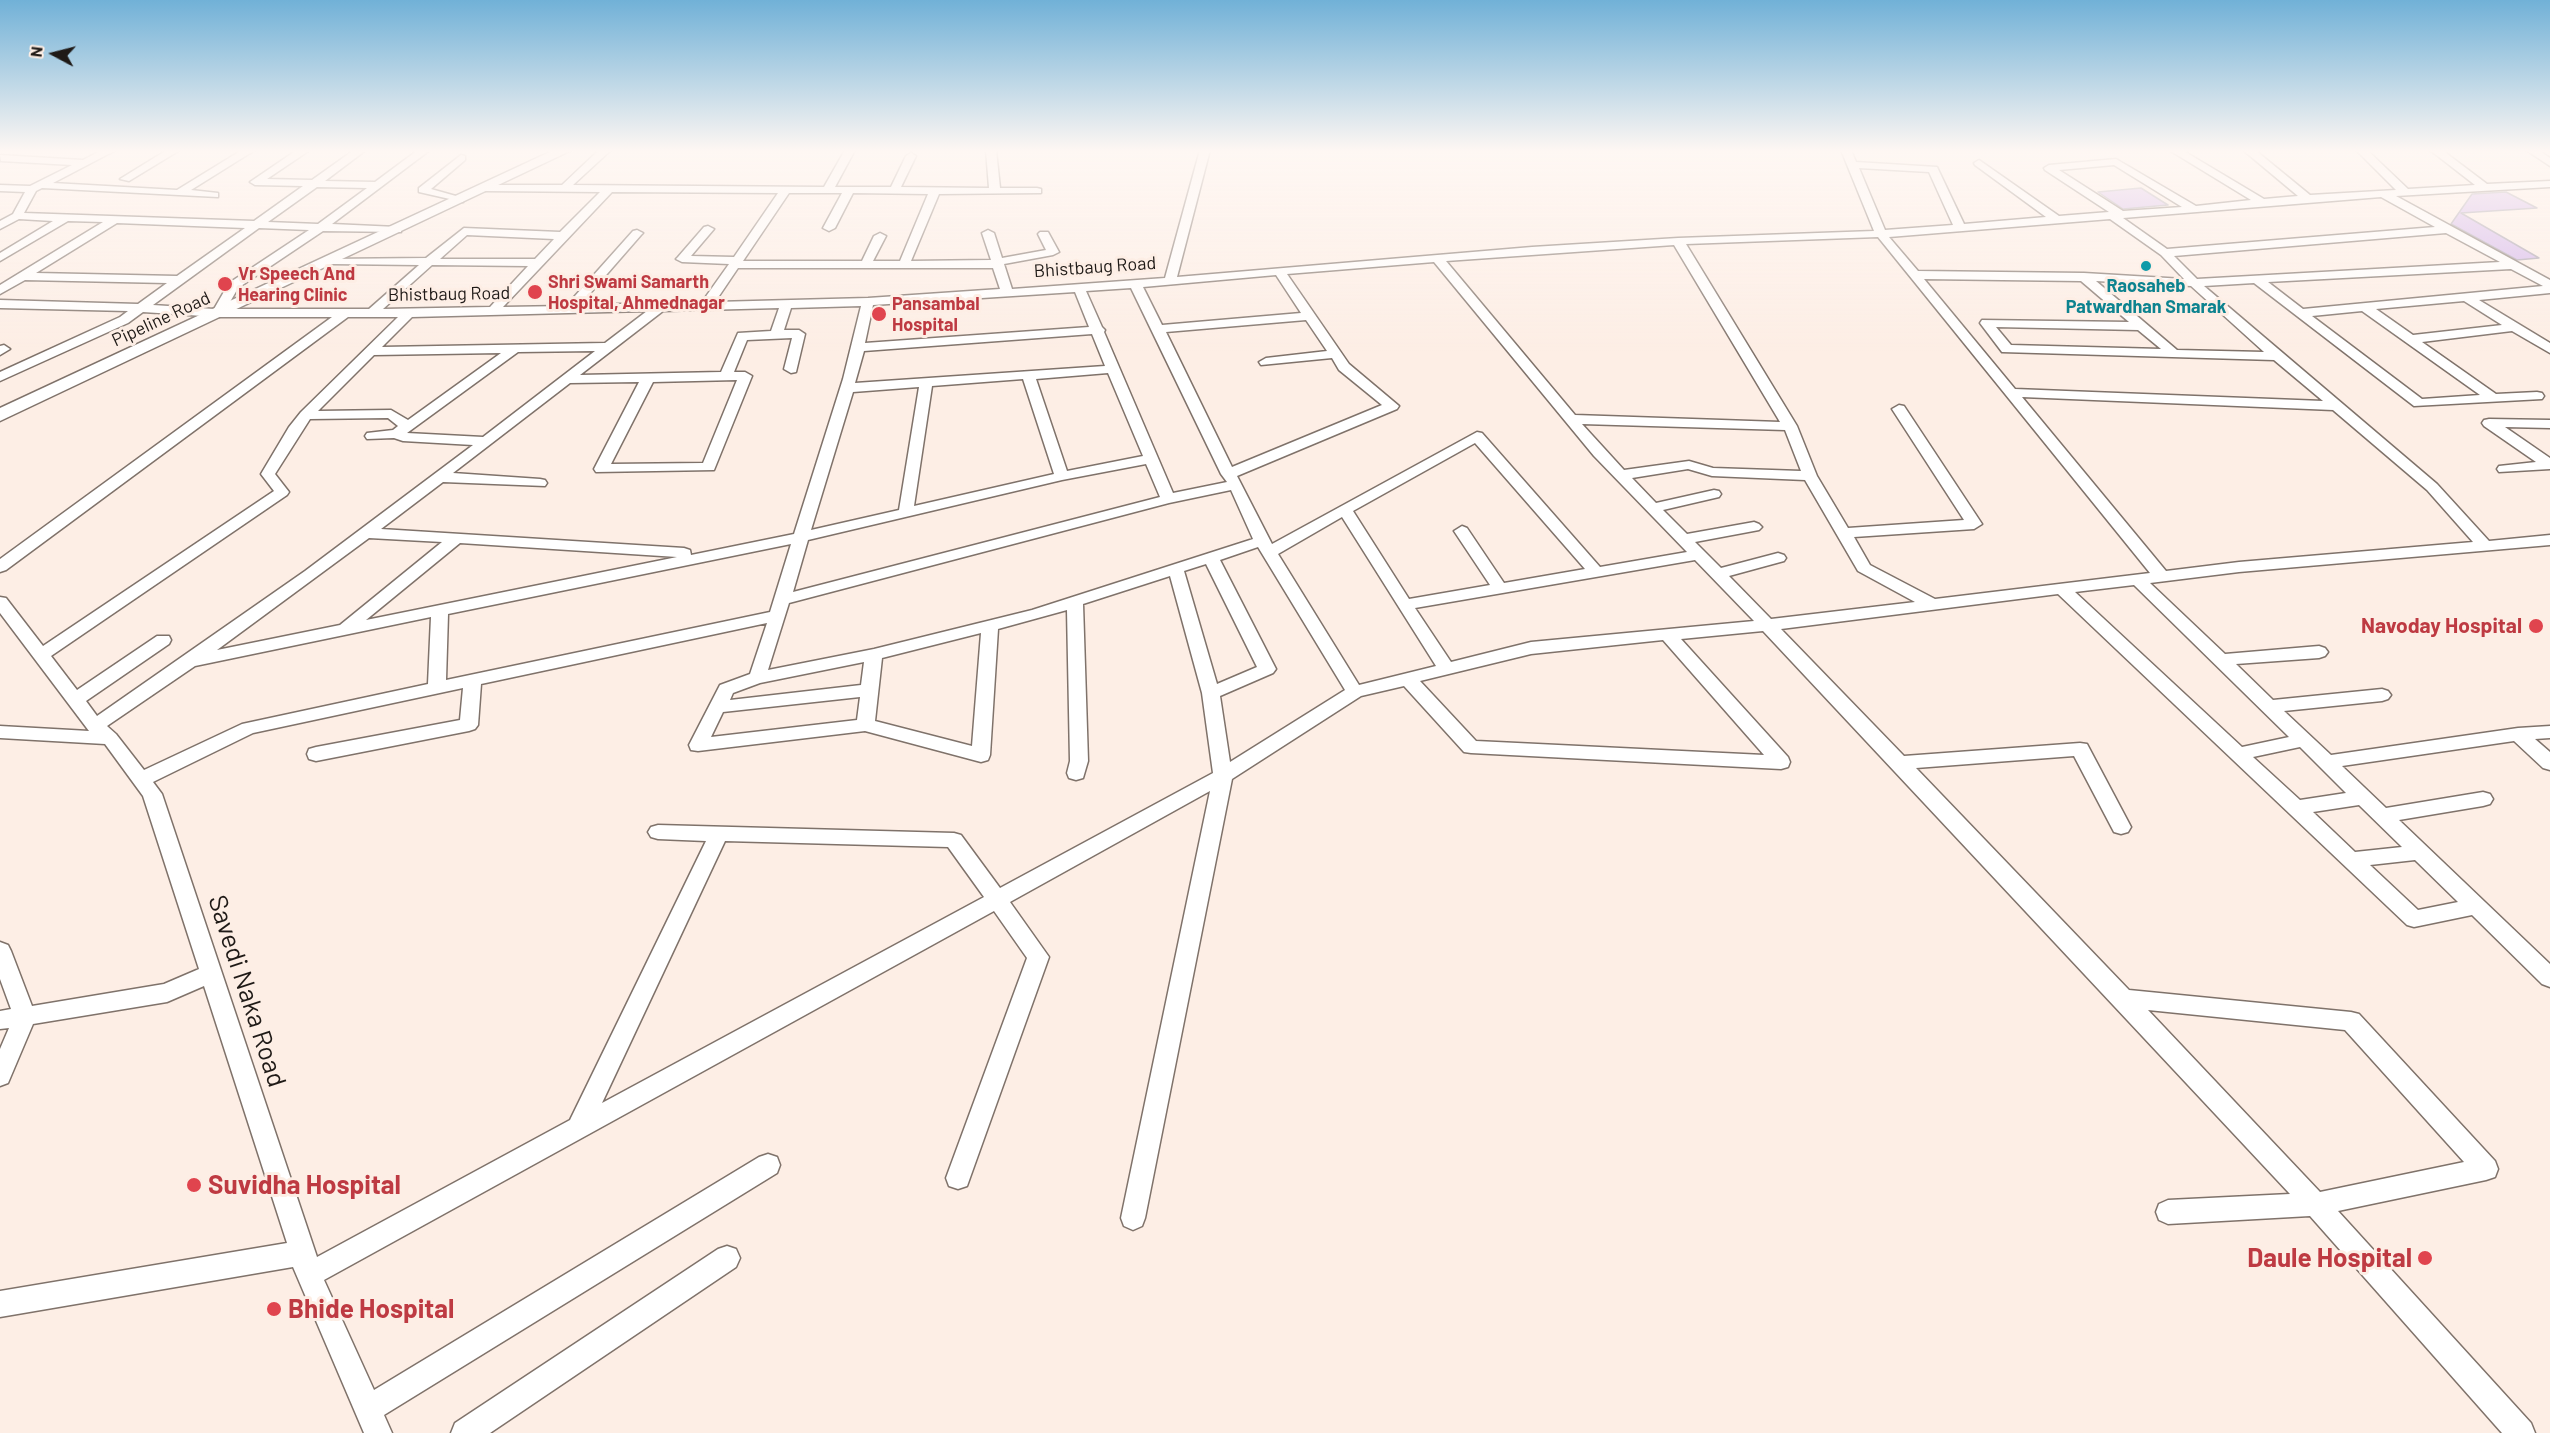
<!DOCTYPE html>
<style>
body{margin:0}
#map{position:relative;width:2550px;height:1433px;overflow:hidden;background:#fdeee5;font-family:Barlow,sans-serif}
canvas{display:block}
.north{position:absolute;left:24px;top:24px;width:60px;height:60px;-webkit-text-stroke:4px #fdeee5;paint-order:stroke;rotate:277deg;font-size:16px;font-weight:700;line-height:24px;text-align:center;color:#1f1a17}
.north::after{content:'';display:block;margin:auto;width:21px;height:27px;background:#1f1a17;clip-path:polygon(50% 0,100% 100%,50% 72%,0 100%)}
</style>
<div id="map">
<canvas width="2550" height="1433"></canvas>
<div class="north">N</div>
</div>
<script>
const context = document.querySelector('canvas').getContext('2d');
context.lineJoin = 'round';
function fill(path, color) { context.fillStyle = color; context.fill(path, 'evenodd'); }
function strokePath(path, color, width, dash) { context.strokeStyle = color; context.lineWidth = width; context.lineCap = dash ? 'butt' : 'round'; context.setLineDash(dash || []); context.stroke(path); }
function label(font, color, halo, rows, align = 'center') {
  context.font = font + ' Barlow,sans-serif'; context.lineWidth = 6; context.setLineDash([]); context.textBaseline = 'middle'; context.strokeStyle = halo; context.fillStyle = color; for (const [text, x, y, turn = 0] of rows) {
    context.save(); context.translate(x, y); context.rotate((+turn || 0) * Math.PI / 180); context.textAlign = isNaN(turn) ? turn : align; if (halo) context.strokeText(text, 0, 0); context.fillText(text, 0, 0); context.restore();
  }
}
const building = new Path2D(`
 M2141,188L2168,205L2123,209L2098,192Z
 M2506,192L2537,208L2461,213L2539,258L2517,260L2451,224L2472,194Z`);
fill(building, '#d3b5ec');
strokePath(building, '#a59eab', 1.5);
const minor = new Path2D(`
 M102,150H116L53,183L177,190L242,150H255L191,190L218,193V197L42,188L36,191L24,213L254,221L303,186L255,185L250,182L297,150H310L267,179L312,180L354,150H366L325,181L375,182L418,150H430L332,224L397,227L401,228V232L323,231L238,288L226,309H369L419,265L332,264L328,263V259L426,258L464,228L560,232L600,192L485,191L480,188L485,185H562L599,150H611L573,185L824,187L845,150H855L835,187H891L906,156L911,153L916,156L901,187L989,188L986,150H996L1000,188H1037L1041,189V193L939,194L911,261L991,260L982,233L988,230L994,233L1002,258L1046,250L1038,234L1040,232H1048L1059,252L1053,255L1004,264L1012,289L1165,278L1200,150H1210L1177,277L1532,247L1678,238L1874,231L1841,150H1851L1856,162L1937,167L1964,224L2046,217L1975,165L1974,163L1979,160L2059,216L2109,212L2045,170L2044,168L2049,165L2116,159L2196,206L2251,200L2169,150H2182L2264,199L2298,196L2243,150H2255L2310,195L2396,190L2356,150H2367L2408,189L2475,185L2430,150H2442L2487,184L2550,181V187L2396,196L2550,280V293L2479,300L2550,343V353L2512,331L2422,342L2496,394L2537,392L2542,393L2544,396L2542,399L2414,406L2254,283L2204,286L2437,484L2489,541L2550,535V545L2239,572L2150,583L2225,654L2319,646L2325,648L2328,652L2325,656L2319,658L2236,664L2273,700L2382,689L2388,691L2391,695L2388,699L2382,701L2284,711L2331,755L2518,728L2550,726V738L2535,739L2550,752V770L2543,768L2514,741L2342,766L2386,808L2483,792L2490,794L2493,799L2490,804L2483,806L2399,820L2550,964V987L2542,984L2472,915L2414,927L2407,925L2058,594L1781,629L1904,756L2080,743L2087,744L2131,827L2128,832L2121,834L2114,832L2074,756L1916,768L2129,990L2351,1012L2359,1014L2495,1161L2498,1169L2495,1177L2486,1180L2338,1211L2531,1423L2535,1433H2502L2310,1216L2168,1224L2159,1220L2156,1212L2159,1204L2168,1200L2290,1194L1763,631L1681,639L1788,757L1790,762L1788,767L1781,769L1471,753L1464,752L1404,686L1361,696L1232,779L1145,1218L1142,1226L1133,1230L1124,1226L1121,1218L1210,791L1010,902L1049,957L967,1186L958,1189L949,1186L946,1178L1027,958L994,911L324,1280L374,1390L759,1157L768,1154L777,1157L780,1165L777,1173L384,1415L392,1433H364L293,1267L0,1317V1291L287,1243L204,986L167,1002L33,1024L8,1083L0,1086V1049L9,1028L0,1029V1011L11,1009L0,979V942L8,945L11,951L32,1006L164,984L199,969L143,796L105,744L0,738V726L89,731L0,613V597L6,598L43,646L274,491L261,474L289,427L301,412L398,317H348L6,570L0,572V559L332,317H218L143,312L128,323L0,381V372L120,317L128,311L0,308V300L138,304L167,283L25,280L0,294V285L103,222L68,221L0,261V253L53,221L19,219L0,229V221L13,214L25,192L0,191V185L30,186L72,165L1,161L0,155L83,160ZM2114,165L2182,207L2123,211L2059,170ZM1859,168L1929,172L1953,225L1885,230ZM317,187L367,188L318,224L268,222ZM612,192L778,193L734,257L691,256L714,229L708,226L704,227L678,257L676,259L682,262L729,264L702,302L580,305L641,235L643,233L637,230L633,231L566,306L503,307ZM789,193H842L823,228L829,231L835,228L853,193L928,194L900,261H873L886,236L880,233L874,236L862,261H743ZM2381,197L2435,227L2167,249L2123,218ZM2110,219L2161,255L2184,279L2084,273L1918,271L1889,237ZM117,223L245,228L177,276L36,273ZM259,228L309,230L229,283L214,309L153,305ZM2446,233L2500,262L2197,279L2174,256ZM467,235L554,239L535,259H440ZM1878,237L2150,573L1935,599L1870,565L1854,537L1974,529L1982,524L1904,406L1899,405L1892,409L1964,520L1848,528L1817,476L1797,426L1686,244ZM1674,245L1780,422L1575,415L1446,261ZM1434,262L1594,456L1687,552L1600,567L1482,433L1477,432L1272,544L1237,476L1397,409L1399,406L1349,364L1287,274ZM432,265L528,266L490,307L383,309ZM738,268H993L1000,289L868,298L715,302ZM2511,269L2543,286L2303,309L2268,282ZM1276,275L1301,313L1162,325L1143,287ZM1924,279L2081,281L2129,322L1982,320L1980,323L2002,352L2274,360L2323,401L2015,389ZM2096,281L2191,286L2264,352L2177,350ZM1131,288L1221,474L1227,482L1173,493L1104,332L1105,330L1102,327L1086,291ZM1075,292L1089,327L865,343L873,305ZM2464,301L2502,325L2413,335L2376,309ZM861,306L843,379L794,534L691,555L690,550L684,548L381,529L443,482L545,486L547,483L545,480L540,479L453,473L570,383L639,382L594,469L596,472L714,470L752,376L745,372H734L747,340L792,338L784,369L791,373L796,372L805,334L799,330H784L791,308ZM779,308L771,331L738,333L721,372L580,375L663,311ZM647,311L605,343L382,347L412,317ZM2362,311L2480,395L2422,399L2312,316ZM1306,320L1327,351L1266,358L1259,362L1261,365L1332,358L1339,370L1382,405L1232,467L1166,332ZM1996,327L2138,330L2161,349L2011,345ZM1092,334L1105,366L855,383L864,351ZM595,351L483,437L407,433L518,352ZM501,353L408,420L391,410L318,411L374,355ZM1108,373L1143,456L1067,471L1036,379ZM1023,379L1054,474L914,506L932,386ZM737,380L703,463L611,464L653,382ZM919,387L899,510L811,530L853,392ZM2022,397L2333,410L2427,490L2473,542L2239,562L2166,571ZM388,418L398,426L393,430L367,433L365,436L367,439L394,438L403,441L473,445L305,571L97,716L86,701L169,644L171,640L169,636H157L77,690L51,656L287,495L289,492L275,474L310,419ZM1582,424L1785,430L1801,471L1713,468L1689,461L1624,470ZM1475,443L1585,569L1504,583L1467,528L1462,526L1454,531L1490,585L1409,599L1353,511ZM1146,464L1160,497L793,592L808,540L1062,480ZM1688,469L1712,476L1805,480L1858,571L1915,602L1771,619L1729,576L1784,561L1786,558L1784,555L1778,553L1721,568L1695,542L1759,530L1762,527L1759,524L1754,522L1687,534L1663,510L1719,497L1721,494L1719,491L1714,490L1656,503L1632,478ZM1231,490L1253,539L1032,610L874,649L768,670L789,603L1169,503ZM1342,517L1436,666L1359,685L1278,554ZM369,538L442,542L340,625L217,650ZM460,543L677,557L366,620ZM791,544L770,612L446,680L448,614ZM1258,547L1345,690L1230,762L1220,696L1273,673L1276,669L1220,560ZM1695,560L1754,621L1531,642L1451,662L1415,608ZM1206,564L1257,667L1217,684L1184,571ZM1170,576L1202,693L1213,773L1000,888L961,835L954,833L658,825L651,827L648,832L651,837L658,839L706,841L570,1120L317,1257L162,794L153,782L253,733L463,688L460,720L316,747L309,749L307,754L309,759L316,761L469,731L475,729L478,725L481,684L767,623L750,674L720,685L689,745L691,750L698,751L865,731L981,762L988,760L990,755L998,629L1067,610L1070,761L1067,773L1069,778L1076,780L1083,778L1088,761L1083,604ZM2134,585L2289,737L2242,747L2075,592ZM431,617L428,684L242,724L144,770L116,734L107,726L195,666ZM981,633L972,746L875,721L882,658ZM1663,640L1764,755L1476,741L1420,681L1531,654ZM864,662L861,685L730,700L733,693L760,683ZM860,697L857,720L711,737L723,712ZM2300,747L2346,793L2300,800L2253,757ZM2359,805L2402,847L2355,852L2313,812ZM725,841L948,847L984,897L602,1103ZM2415,860L2458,902L2418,910L2370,865ZM2148,1010L2345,1030L2464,1162L2320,1192Z
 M167,150H180L129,181L120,179Z
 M2526,150H2538L2550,158V166Z
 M461,155L465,156V160L431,189L463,198V202L419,192V188Z
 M4,345L10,349L0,355V346Z
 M2489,419L2550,420V428L2505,427L2550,458V469L2499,472L2497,469L2499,466L2536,462L2484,426L2482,423L2484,420Z
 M727,1246L736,1249L740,1258L736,1267L490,1433H451L455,1423L718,1249Z`);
const major = new Path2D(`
 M554,150H572L0,421V408Z`);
strokePath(minor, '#7f726a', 3);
strokePath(major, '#7f726a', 3);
fill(minor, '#fff');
fill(major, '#fff');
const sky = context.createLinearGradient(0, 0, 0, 351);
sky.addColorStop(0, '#71b1d7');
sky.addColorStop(0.43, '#fef7f3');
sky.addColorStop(1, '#fef7f300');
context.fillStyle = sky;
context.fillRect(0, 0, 2550, 351);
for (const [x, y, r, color] of [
 [2146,266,6,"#0f9aa8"],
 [225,284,8,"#e0444e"],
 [535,292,8,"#e0444e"],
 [879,314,8,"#e0444e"],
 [2536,626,8,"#e0444e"],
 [194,1185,8,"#e0444e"],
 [2425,1258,8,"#e0444e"],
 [274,1309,8,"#e0444e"]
]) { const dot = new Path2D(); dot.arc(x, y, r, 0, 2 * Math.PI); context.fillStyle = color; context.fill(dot); strokePath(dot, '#fdeee5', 2); }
label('18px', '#1f1a17', '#fdeee5', [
 ["Bhistbaug Road",1095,267,-4],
 ["Bhistbaug Road",449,294,-1],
 ["Pipeline Road",161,319,-25]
]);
label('bold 18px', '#be3a42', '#fdeee5', [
 ["Vr Speech And",238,274],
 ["Hearing Clinic",238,295],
 ["Shri Swami Samarth",548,282],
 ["Hospital, Ahmednagar",548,303],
 ["Pansambal",892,304],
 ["Hospital",892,325]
], 'left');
label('bold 18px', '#0d838f', '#fdeee5', [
 ["Raosaheb",2146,286],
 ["Patwardhan Smarak",2146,307]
]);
label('bold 21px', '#be3a42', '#fdeee5', [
 ["Navoday Hospital",2522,626]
], 'right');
label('26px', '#1f1a17', '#fdeee5', [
 ["Savedi Naka Road",247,991,72]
]);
label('bold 26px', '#be3a42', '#fdeee5', [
 ["Suvidha Hospital",208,1185],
 ["Daule Hospital",2412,1258,"right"],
 ["Bhide Hospital",288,1309]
], 'left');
</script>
